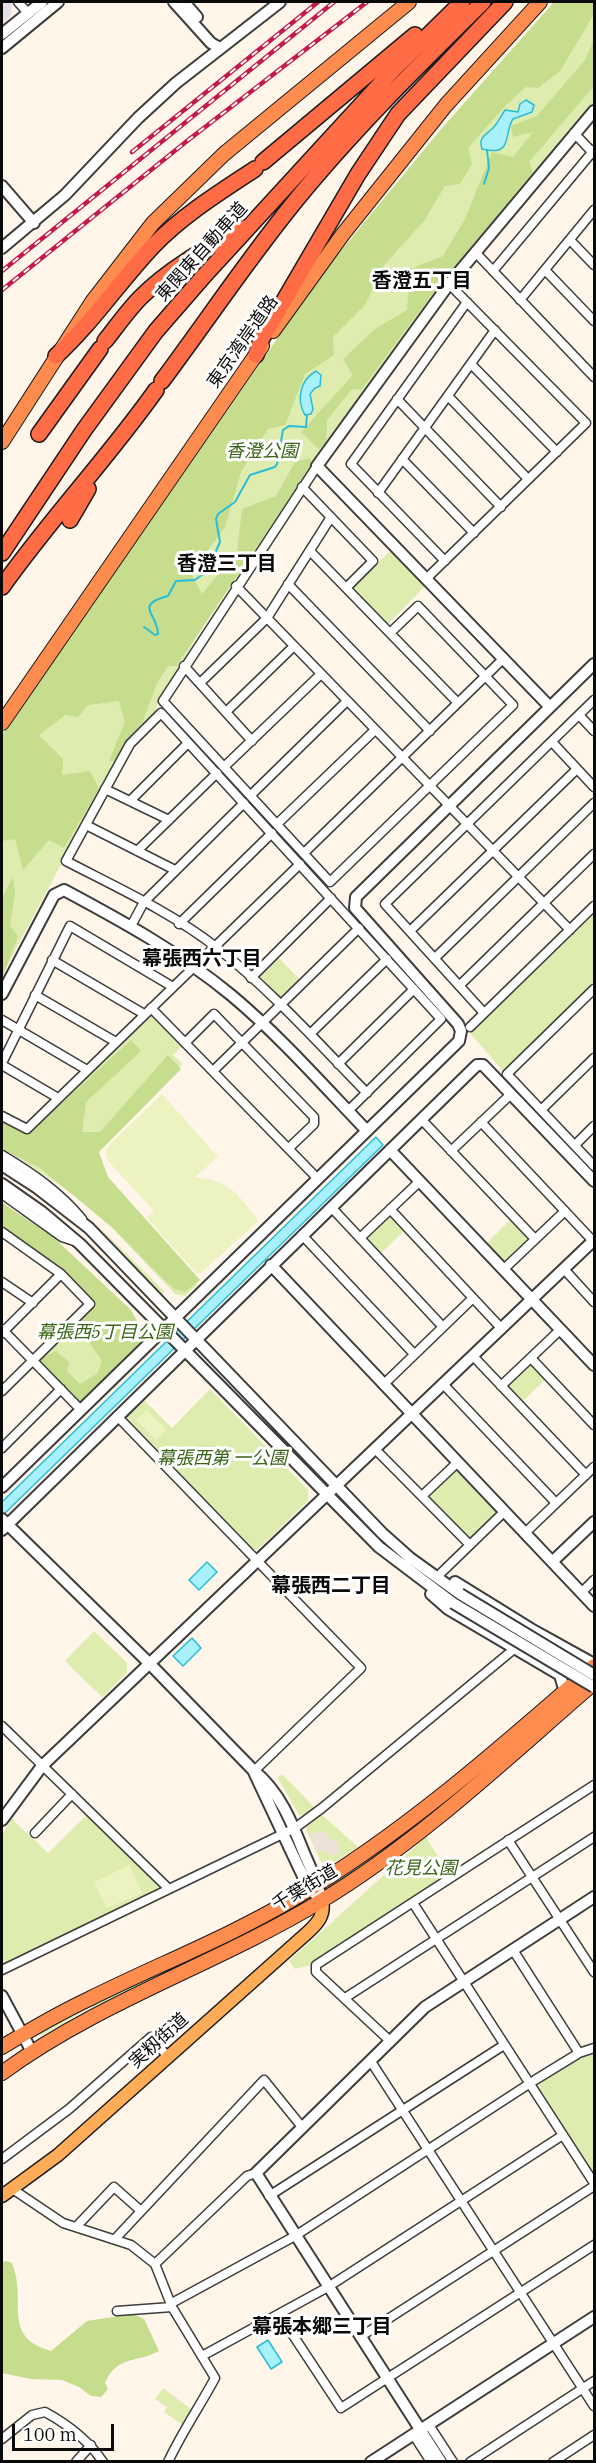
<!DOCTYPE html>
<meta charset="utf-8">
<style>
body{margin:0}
#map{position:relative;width:596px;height:2463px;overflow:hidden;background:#fff5e8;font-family:"IBM Plex Serif",serif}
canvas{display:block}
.frame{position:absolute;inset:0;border:3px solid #0a0a0a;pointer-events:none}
.scale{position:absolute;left:12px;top:2424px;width:102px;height:27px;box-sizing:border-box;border:3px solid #0a0a0a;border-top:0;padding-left:8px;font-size:18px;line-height:21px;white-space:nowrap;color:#0a0a0a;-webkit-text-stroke:4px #fff;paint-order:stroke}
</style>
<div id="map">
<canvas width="596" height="2463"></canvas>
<div class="frame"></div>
<div class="scale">100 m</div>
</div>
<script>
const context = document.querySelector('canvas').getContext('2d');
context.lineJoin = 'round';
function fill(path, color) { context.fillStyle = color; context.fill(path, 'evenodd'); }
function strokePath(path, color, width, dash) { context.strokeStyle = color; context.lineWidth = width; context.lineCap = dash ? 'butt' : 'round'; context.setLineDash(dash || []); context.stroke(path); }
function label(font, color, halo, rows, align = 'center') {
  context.font = font + ' "IBM Plex Serif","Noto Sans JP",serif'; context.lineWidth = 6; context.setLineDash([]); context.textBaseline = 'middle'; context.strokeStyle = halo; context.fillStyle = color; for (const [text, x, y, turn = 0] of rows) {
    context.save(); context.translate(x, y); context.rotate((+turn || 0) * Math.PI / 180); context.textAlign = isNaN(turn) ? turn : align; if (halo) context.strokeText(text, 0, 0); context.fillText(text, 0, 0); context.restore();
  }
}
fill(new Path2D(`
 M2,2H10L12,4L11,16L2,24Z`), '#e6ddeb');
fill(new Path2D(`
 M594,2V104L473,246L419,316L333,437L198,635L158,703L154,715L126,743L2,975V747L218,427Z
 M390,551L425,586L389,623H386L354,591V586Z
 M594,910V985L504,1072L469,1032Z
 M277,956L301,981L281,1000L255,976Z
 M151,1014L182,1046L173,1055L182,1064L85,1155L197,1285L185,1296L175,1294L112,1228L71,1193L2,1147V1120L27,1133Z
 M2,1202L52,1238L144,1330L142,1339L77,1401L36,1360L92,1303L2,1231Z
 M386,1216H391L405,1230L379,1255L365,1240L366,1236Z
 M511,1219L528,1237V1242L506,1263L503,1262L486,1244Z
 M95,1223L164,1291L161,1298Z
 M529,1362L532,1363L547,1378L520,1404L505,1384Z
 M210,1389L308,1490V1501L257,1550H253L127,1420V1415L143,1399L172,1428Z
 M457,1467L497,1510V1514L469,1539L427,1496Z
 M94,1631L127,1663V1673L102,1697L65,1661Z
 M282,1774L315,1808L305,1816L299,1815L278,1778Z
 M321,1814L358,1847L332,1864L321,1862L306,1830L307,1824Z
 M87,1815L159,1885L157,1890L2,1966V1834L12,1819L48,1853Z
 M426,1837L449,1875L311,1965L295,1969L289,1961Z
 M302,1904L303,1905L278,1920L124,1994L89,2008L41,2036L38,2031C125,1987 217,1951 302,1904Z
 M594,2053V2174L539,2088L540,2083L573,2062Z
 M163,2388L192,2410L183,2425L164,2412L167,2407L155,2399Z`), '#deecaf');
fill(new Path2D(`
 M554,2H594V14L560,71L538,88L526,87L506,105L468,148L472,164L460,184L445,186L424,221L385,264L365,305L333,337L334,355L305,374L285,425L268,429L241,472L225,527L191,573L202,594L237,552L242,509L276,496L295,462L310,458L312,465L176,666H168L157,683L143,721L114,761H109L125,722L119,701L88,705L78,717L65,715L39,735L63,759L62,775L90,771L99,789L64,848L49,840L23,870L15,839L2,841V735L325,270L442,128Z
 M594,39V86L529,162L533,172L436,289L361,390L352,389L327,420L326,442L319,449L301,432L353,375L343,359L375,329L407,310L410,269L443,256L465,219L492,152L513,157L533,132L513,137L511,126L537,116L585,60Z
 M13,877L15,893L10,926L18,936L2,979V898Z
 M131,1040L141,1051L86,1102L82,1132H100L168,1055L181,1069L99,1152L108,1177L200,1280L185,1292L175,1289L166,1282L112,1227L40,1168L2,1149V1122L27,1135Z
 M2,1203L51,1235L131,1310L142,1330L143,1348L79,1405L39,1364L40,1359L56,1351L69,1362L67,1371L80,1384L97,1374L102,1361L83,1333L82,1315L94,1303L2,1229Z
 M6,2261L12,2263C28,2303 0,2336 51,2351L87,2321L133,2314L144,2319L159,2351C137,2363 117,2355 105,2383L108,2389L101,2397L91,2396L79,2387L62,2380L31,2379L2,2373V2262Z`), '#c5dd8d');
fill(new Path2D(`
 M162,1094L218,1157L195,1177C229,1180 239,1194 258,1221L201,1273H196L147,1218L154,1211L108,1161L106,1152L109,1145Z
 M147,1410L166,1430L156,1440L136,1420Z
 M129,1865L142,1893L107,1908L94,1882Z`), '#edf2c1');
fill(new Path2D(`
 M320,1832H325L331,1840L338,1841L339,1850L343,1855L337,1853L331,1856L325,1851L317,1852L309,1834Z`), '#eee2d8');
const water = new Path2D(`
 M526,100L534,105L532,112L513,119C503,134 514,157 482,149C478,137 486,135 493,128C498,123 501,116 505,110L518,112L520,104Z
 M316,371L321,375L320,386L315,388L310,394L313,409L311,414L305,415C296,400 300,380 316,371Z
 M376,1137L383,1145L2,1516V1502Z
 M207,1562L217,1572L199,1590L189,1580Z
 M192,1638L201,1648L183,1666L173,1656Z
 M268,2340L282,2362L271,2369L257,2347Z`);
fill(water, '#a8f0fb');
strokePath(water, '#2abdd7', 1.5);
strokePath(new Path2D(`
 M484,184L489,168L487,150
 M144,627L155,635L158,634C158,614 133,605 168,596L176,581L195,580L207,571L220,542L216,519L218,514L235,502L250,475L275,467L277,464L283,430L289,426L306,427L307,415`), '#2abdd7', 2);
const minor = new Path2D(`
 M18,2L28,13
 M574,133L594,154
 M570,240L594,265
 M475,252L594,377
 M545,270L594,321
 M493,271L594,150
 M520,300L594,210
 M471,364L557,452
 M448,396L528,479
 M397,399L501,507
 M402,459L474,533
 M317,466L163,701L330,882L513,705L418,606L390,633
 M302,487L373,561L346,588
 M378,493L495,330
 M310,551L458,703
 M445,561L351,464L467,302
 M427,578L586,423L449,284
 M288,584L430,731
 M236,586L570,930
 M184,666L252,741
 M200,683L267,618L331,517
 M226,712L294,646
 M579,715L594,731
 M552,742L594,787
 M224,767L321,674
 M105,789L169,820
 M251,795L347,701
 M130,801L188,743
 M277,824L375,730
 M86,825L175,870
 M137,851L217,773
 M304,853L504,658
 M179,924L272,833
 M131,926L144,902L244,803
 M410,931L577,769
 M435,958L594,803
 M52,960L144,1014
 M251,978L331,898
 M460,985L594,854
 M594,989L507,1074L594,1166
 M35,995L116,1042
 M151,1008L318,1179
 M484,1013L385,904L594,700
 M2,1020L87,1070
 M470,1027L594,906
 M310,1034L387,959
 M185,1043L214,1014L314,1117V1124L289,1148
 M2,1063L70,926L173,987
 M338,1064L414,989
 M2,1065L58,1098
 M213,1071L359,928
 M541,1110L594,1058
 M348,1111L441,1019L161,713L130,744L66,861C116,887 171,912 216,947C271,990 318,1043 367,1093
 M2,1116L27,1129L300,864
 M422,1120L535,1239
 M481,1122L593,1241
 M575,1145L594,1126
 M451,1151L511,1094
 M2,1155C32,1173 60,1192 82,1219
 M2,1194L62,1237L74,1241
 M331,1207L443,1327
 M390,1209L501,1328
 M2,1232L61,1274L90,1304L2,1391
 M302,1235L414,1354
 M360,1238L420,1181
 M504,1269L565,1211
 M564,1269L594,1302
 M2,1282L33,1303
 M2,1329L80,1409
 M2,1333L61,1274
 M473,1356L586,1475
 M531,1358L594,1425
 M384,1384L473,1298
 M443,1384L556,1503
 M501,1386L561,1329
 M117,1416L361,1668L254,1771
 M2,1448L61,1389
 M375,1449L470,1545
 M422,1496L458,1462
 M525,1533L594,1467
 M441,1573L505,1511
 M582,1592L594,1580
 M2,1726L169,1889
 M35,1833L72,1794
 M508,1840L594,1972
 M413,1903L594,2183
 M513,1950L579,2053
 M2,1970L295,1828L322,1808L514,1649
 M345,1998L594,1837
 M390,2041L316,1972V1965L594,1785
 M370,2060L594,2406
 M2,2159L69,2109L151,2037L168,2057
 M11,2188L63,2223L131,2245L155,2264L172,2307L215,2378C200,2406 182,2432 168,2462
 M269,2196L504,2045
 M76,2227L114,2187L141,2211
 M115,2239L264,2080L302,2127
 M155,2264L247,2176L256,2173
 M170,2304L295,2236L535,2080L579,2053L594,2048
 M117,2311L172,2307
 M279,2314L341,2408L594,2245
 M360,2337L594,2186
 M202,2356L328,2287L563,2135
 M429,2425L453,2462
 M413,2434L431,2462
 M2,2439L32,2415L45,2412C67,2424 89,2441 103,2462
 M76,2462L91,2445
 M470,2462L594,2381
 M553,2462L594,2435`);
const tertiary = new Path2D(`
 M174,2L211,43L220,48
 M184,2L197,17
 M2,34L42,2
 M2,48L58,2
 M2,186L34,223
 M2,248L65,195L138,118L176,83L280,2
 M550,707L317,466L449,284L594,111
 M2,994L54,895L64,890C122,921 180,953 231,995C280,1036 323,1085 367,1131
 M390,1150L594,1365
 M2,1165L36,1187L89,1228L383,1534L410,1558L460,1594
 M2,1184L42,1212L80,1244L379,1547L453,1603
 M271,1265L594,1606
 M2,1487L459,1041L461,1031L458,1024L355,908L356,897L594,664
 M2,1519L149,1663L254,1771C280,1792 292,1823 304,1853C311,1869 318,1883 322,1901
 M2,1530L477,1065H483L594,1181
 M553,1561L594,1522
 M455,1582L531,1629L594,1664
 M431,1594L448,1609L560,1675L565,1692
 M254,1772L309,1889L315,1894
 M2,1820L42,1766L594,1240
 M2,1996L32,2052
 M371,2462L594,2317
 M441,2462L256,2173L425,2007L594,1897`);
const primary = new Path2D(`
 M2,2196L58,2155L307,1933C318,1923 325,1915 322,1901`);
const trunk = new Path2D(`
 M273,331L343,234L446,105L540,2
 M2,442L92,302L153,223L224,154L409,2
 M2,723L262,346
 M2,2047C30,2030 59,2013 89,1999C157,1965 227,1938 293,1899C402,1835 499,1749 594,1666
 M2,2073C100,2001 217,1964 321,1901C419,1842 508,1757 594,1683`);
const motorway = new Path2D(`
 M263,162L415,35
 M105,341C117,326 128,310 141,297C171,267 207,248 243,228
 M256,355L261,340L358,174L398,114L505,2
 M56,356C92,323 119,282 153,246C183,215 220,192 255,169
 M162,381C206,322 246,262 292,205C351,132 417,67 483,2
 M39,434L100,349
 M70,520L88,489
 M2,553L84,430L156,331L203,277L393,70L462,2
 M2,587C50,519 108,458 156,390`);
strokePath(minor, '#3d3d3d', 11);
strokePath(tertiary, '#3d3d3d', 14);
strokePath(primary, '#1b1b1b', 15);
strokePath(trunk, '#1b1b1b', 16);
strokePath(motorway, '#1b1b1b', 18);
strokePath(minor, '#fff', 8);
strokePath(tertiary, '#fff', 10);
strokePath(primary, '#ffac58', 12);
strokePath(trunk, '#ff8c4f', 14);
strokePath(motorway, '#ff6c46', 15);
const rail = new Path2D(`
 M132,152L318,2
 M2,271L334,2
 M2,290L187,141L367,2`);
strokePath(rail, '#c3194c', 4.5);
strokePath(rail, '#fff', 2, [7]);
const tertiaryBridge = new Path2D(`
 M460,1594L594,1675
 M453,1603L594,1687`);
strokePath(tertiaryBridge, '#3d3d3d', 14, []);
strokePath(tertiaryBridge, '#fff', 10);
label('18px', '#0a0a0a', '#fff', [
 ["東関東自動車道",202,252,-48],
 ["東京湾岸道路",243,342,-55],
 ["千葉街道",305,1888,-31],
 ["実籾街道",159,2041,-42]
]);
label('italic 18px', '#3b6517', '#fff', [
 ["香澄公園",262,452],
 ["幕張西5丁目公園",105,1333],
 ["幕張西第 一公園",222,1459],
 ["花見公園",421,1869]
]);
label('bold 20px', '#0a0a0a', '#fff', [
 ["香澄五丁目",422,281],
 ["香澄三丁目",227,564],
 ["幕張西六丁目",202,959],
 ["幕張西二丁目",331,1586],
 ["幕張本郷三丁目",322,2327]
]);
</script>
